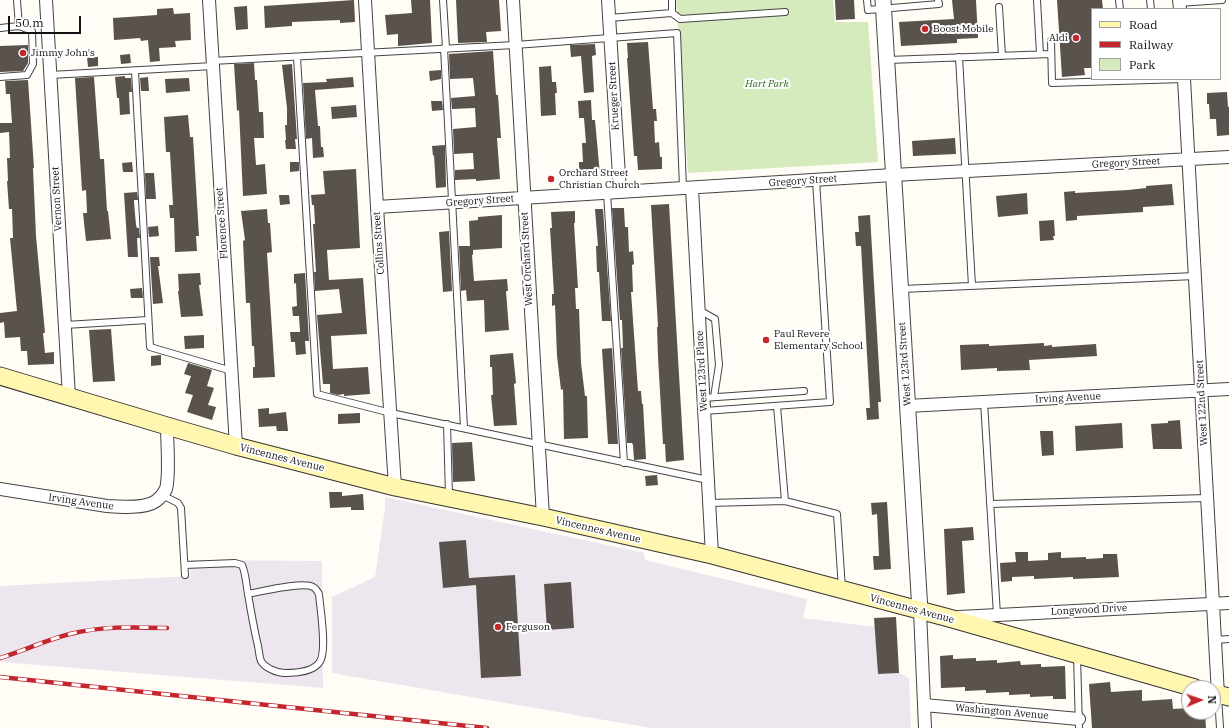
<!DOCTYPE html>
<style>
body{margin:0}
#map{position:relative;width:1229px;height:728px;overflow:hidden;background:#fffdf5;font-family:"IBM Plex Serif",serif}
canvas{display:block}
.legend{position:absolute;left:1091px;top:8px;width:130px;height:72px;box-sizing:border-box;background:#fff;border:1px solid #a0a0a0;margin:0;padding:5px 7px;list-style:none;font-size:12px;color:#111}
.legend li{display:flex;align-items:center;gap:8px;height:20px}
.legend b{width:20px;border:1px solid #a0a0a0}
.north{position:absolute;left:1181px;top:680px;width:40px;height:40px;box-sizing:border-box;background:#fff;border:1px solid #a0a0a0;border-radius:50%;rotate:88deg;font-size:11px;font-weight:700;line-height:16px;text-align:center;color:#111}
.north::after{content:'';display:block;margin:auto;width:14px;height:18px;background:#c4262e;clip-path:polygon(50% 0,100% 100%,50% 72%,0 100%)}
.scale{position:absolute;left:8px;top:16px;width:73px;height:18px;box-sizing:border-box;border:2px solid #111;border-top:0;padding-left:5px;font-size:12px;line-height:14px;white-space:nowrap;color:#111;-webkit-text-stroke:3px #fff;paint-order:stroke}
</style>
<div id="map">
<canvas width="1229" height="728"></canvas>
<ul class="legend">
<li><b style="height:5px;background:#fff6b0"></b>Road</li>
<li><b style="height:5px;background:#c4262e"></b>Railway</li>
<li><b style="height:11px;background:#d5ebbd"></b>Park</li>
</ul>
<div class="north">N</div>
<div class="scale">50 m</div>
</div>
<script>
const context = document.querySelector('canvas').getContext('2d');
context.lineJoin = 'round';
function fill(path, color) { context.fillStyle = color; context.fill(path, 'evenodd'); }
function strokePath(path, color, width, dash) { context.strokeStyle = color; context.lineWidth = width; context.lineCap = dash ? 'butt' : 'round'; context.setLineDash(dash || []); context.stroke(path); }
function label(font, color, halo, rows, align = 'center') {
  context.font = font + ' "IBM Plex Serif",serif'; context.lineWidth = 4; context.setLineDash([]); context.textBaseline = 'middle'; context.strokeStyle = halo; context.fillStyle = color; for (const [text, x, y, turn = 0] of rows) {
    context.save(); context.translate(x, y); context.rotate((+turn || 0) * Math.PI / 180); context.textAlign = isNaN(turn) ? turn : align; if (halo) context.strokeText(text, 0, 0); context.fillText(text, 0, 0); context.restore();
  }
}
fill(new Path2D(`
 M385,497L644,553L645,560L807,599L803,618L875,627L878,674L899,673L909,678L911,728H651L332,673V597L375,577L385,508Z
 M191,560L322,561L323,688L0,662V586L190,576Z`), '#eee6ef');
fill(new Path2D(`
 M676,0H833L835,22H868L878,162L688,173Z`), '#d5ebbd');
fill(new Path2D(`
 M354,0L355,22L340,23V20L292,22V26L265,28L264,6Z
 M411,0H430L432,43L398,46V34L387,35L385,15L412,13Z
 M456,0H499L501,31L486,32L487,42L458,43Z
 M835,0H854L855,19L836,20Z
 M952,0H976L978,38L957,39V43L901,46L899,22L954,19Z
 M1057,0H1102L1103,9H1092V68H1084L1085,75L1062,77Z
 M247,6L248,29L236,30L234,7Z
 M173,8L174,14L190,13L191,40L175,41L176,47L159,48L160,61L150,62L148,40L141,41L140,38L114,40L113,18L157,15V9Z
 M648,42L653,109H656L657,121H654L655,143L659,142L660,157H662V169L638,170L637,156H634L627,58H628L627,43Z
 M595,44L596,55L592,56L594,92L584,93L581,56L571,57L570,45Z
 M28,45V63L23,71L0,72V46Z
 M493,51L496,95H498L501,138H497L500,179L476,181V179L455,180V170L474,169L473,153L454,154L453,129L476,127L475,108L452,109L451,98L475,96L473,78L450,79L449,54Z
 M130,54L131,63L121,64L120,55Z
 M87,57H98V66L88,67Z
 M254,63L255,80H257L259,112H263L264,138H254L256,165L265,164L267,194L243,196L239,110L237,111L234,64Z
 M292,64L297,139H295L296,149H286L285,140H286L285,125H287V108L282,65Z
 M551,66L552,82H556L557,93H555L556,115L541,116L539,67Z
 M441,70V79L430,81L429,71Z
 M125,76V78H131L132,92H129L130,114L120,115L119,98H117L115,77Z
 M94,77L100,159H104L107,211H108L111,239L86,241L83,213H87L86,190L82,191L75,78Z
 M148,77L149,91H141L140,78Z
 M353,77L354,87L315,90L318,126H320L321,147H323L324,157L313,158L312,138L306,139L303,83L327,82L326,79Z
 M189,78L190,91L166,93L165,79Z
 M28,80L34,168H33L36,236L45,333H43L45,353L54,352V364L28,365L27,351H21L20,337L5,338L4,322L0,323V313L17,311L10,238H13L12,209H9L7,181H8L7,158H10L9,132L0,133V123H12L10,94H6L5,81Z
 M1227,92L1228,107H1229V135L1217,136L1216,119H1210L1209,104H1207V93Z
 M591,100L592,120H595L600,175L579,176V162H583L582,143H586L584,118H579L578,101Z
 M431,101H442L443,110L432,111Z
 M356,105L357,117L332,119L331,107Z
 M188,115L190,137H193L199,236H196L197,251L175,252L174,218H170L169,205H173L170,152H166L164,117Z
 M955,138L956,154L913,156L912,141Z
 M445,145L446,187L436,188L434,155L433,156L432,146Z
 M132,162L133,172H123L122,163Z
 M290,162H299V171L290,172Z
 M356,169L360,248L327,250L328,266L329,280L363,278L367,334L331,336L333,369L368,367L370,394L344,396V394L338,395L330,393V384H323L317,315L342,313L339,289L315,291L314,272H316L313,224H315L314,205H312L311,195L325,194L323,171Z
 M145,173H154L156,199H146Z
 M1172,184L1174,205L1143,207V212L1077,216V220L1066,221L1064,192L1075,191V193L1128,190L1146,188V186Z
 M137,192L138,200H134V202L136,225L137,228H139L140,238H137L138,257H128L124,193Z
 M1027,193L1028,214L998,217L996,196Z
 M279,195H289L290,204L280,205Z
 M669,204L684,460L666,462L665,444H663L658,357L657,327H658L651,205Z
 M612,208H624L625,227H628L629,252L633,251L634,264L632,265L633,292H631L632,306L638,391H641L642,404H643L646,459L634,460L633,445L632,443H627L621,348H623L622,320H620Z
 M267,209L268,223H270L272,252L267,253L275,377L253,378V367H255L254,346H252L250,303H246L243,241L245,240L241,211Z
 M595,209H603L611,321H602L599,272H597L596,246H598Z
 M575,211V223H574L578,288H575L576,309H579L581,363L585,396H587L588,438L564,439L563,389L561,390L557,356L555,305L552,306V294H554L550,228H552L551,212Z
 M502,215V248L473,250V255H472L474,281L507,279L508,291H506L509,330L485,332L484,300L467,301L466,290L461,291L459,246H470L469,221L478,220V217Z
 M870,215L881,402H878L879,419L867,420L866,408H870L861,246H856L855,232H859L858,216Z
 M1054,220L1055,236H1053L1054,240L1040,241L1039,221Z
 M158,226L159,236L149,237L148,227Z
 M449,231L452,291L443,292L439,232Z
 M150,257H159L160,266H158L163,303L153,304Z
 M200,273L201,285H199L203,316L181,317L178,291H179L178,274Z
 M305,273L309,341H305L306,354L296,355L295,342H291L290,332H300L299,316H293L292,307L297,306L296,283L294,284V274Z
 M142,288L143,298H131L130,289Z
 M111,329L115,381L93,382L89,330Z
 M204,335V348L185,349L184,336Z
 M1044,343V346L1052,345V347L1096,344L1097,356L1029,360L1030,370L997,371V368L961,370L960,345L989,344V346Z
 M612,348L618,444H608L602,349Z
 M513,353L516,383L514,384L517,425L494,426L491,395H493L492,367H490V355Z
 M161,355V365L151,366V356Z
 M188,363L212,370L207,386L214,388L208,405L216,407L212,420L187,412L193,395L185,393L191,376L184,374Z
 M269,408V414L286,412L288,431H277L276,426L259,427L258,409Z
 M360,413V423L338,424V414Z
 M1180,420L1182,449H1153L1151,424L1168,423V421Z
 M1122,423L1123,448L1076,451L1075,426Z
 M1040,431H1053L1054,455L1042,456Z
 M472,442L475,481L453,482L452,443Z
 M657,475L658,485L646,486L645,476Z
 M329,492H342V496L363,494L364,510H351V507L330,508Z
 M887,502L891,569L874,570L873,556H879L877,514L872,515L871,503Z
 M973,527L974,540L962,541L965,593L947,595L944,529Z
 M466,540L469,578L515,575L521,676L481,678L476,585L443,588L439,542Z
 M1015,552H1028V561L1048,560V553L1061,552V558L1086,557V559L1103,558V554H1117L1119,577L1073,579V577L1034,579V576L1012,577V581L1001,582L1000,563L1016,562Z
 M571,582L574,628L547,630L544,584Z
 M896,617L899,673L878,674L874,618Z
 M953,655V659L976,658V661L997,660V663L1020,661L1021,665L1041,664V667L1065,666L1066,699H1053V696L1030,697V694L1009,695V692L986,693V690L965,691V687L941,688L940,656Z
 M1110,682L1111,692L1142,690V701L1172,699L1173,709L1189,708V712H1205L1206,728H1092L1089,684Z`), '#5a524d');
const service = new Path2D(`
 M443,0L446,48
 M867,0L868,10L939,4L938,0
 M1037,0L1040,54
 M1119,0L1120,9
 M1150,0L1151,9
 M1179,3L1222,0
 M999,7L1002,56
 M672,13L680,19L785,12
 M609,18L672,13V0
 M0,28L19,26
 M1051,41L1052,83L1184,79
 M444,48L464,428
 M297,57L317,394L391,413L708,480
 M959,57L972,286
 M888,60L1051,54
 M212,61L515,45L677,33L683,188
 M135,71L150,347L232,371
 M50,75L213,66
 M0,77L27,75L33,64L32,31L19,26L17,0
 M607,193L624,463
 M902,289L1195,276
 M699,310L715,319L719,365L714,397
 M65,325L148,320
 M703,398L804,391
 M984,402L997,615
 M777,406L785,501
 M704,411L830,402L816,180
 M447,424L449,496
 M162,495L178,503L181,508L185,575
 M709,503L785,501L837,514L842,589
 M990,504L1207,498
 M185,565L235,563L242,565C246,574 246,584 248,594C251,612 254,629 258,646C259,650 259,656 261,661C265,668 277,673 285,673C295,673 312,672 319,663C328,653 320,608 319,594C317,591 316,588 313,587C303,581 260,592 248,594
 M1215,640L1229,639
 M1077,656L1079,728
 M1218,696L1220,728`);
const minor = new Path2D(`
 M46,0L69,397
 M209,0L236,446
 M365,0L377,207L395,487
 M513,0L543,517
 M608,0L620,192
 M1179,0L1180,9
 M1184,79L1218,695
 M692,188L712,555
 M377,207L893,175L1229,157
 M907,406L1229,389
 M0,489L107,506C120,507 145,509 156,501C160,498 164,493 166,489C170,475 167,443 167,426
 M920,611L925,728
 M959,617L1229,603
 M924,705L1079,719`);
const tertiary = new Path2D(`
 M883,0L920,611`);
const secondary = new Path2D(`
 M0,376L167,426L236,446L395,487L543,517L712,555L949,618L1195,688
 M1213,693L1229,697`);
strokePath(service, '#444', 8);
strokePath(minor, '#444', 14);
strokePath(tertiary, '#444', 17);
strokePath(secondary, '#333', 19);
strokePath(service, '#fff', 6);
strokePath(minor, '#fff', 12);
strokePath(tertiary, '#fff', 15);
strokePath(secondary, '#fff6b0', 17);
const rail = new Path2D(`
 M0,658C23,651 46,640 70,634C101,626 134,627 167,628
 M0,677L487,728`);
strokePath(rail, '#c4262e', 4.5);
strokePath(rail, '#fff', 3, [9]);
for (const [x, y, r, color] of [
 [925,29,4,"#c4262e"],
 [1076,38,4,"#c4262e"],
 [23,53,4,"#c4262e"],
 [551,179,4,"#c4262e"],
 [766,340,4,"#c4262e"],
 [498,627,4,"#c4262e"]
]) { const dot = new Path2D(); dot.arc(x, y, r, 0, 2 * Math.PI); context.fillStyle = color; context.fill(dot); strokePath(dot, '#fff', 1.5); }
label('10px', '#111', '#fff', [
 ["Boost Mobile",933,29],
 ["Aldi",1068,38,"right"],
 ["Jimmy John's",31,53],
 ["Orchard Street",559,173],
 ["Christian Church",559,185],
 ["Paul Revere",774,334],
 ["Elementary School",774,346],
 ["Ferguson",506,627]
], 'left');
label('italic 10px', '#2f6b1f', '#fff', [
 ["Hart Park",767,84]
]);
label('10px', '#111', '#fff', [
 ["Krueger Street",614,96,-93],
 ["Gregory Street",1126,163,-3],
 ["Gregory Street",803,181,-4],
 ["Vernon Street",57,199,-93],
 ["Gregory Street",480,201,-4],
 ["Florence Street",222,223,-94],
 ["Collins Street",379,243,-94],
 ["West Orchard Street",527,259,-93],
 ["West 123rd Street",905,364,-94],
 ["West 123rd Place",702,371,-93],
 ["Irving Avenue",1068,398,-3],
 ["West 122nd Street",1202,403,-93],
 ["Vincennes Avenue",282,458,14],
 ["Irving Avenue",81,502,8],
 ["Vincennes Avenue",598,530,13],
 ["Vincennes Avenue",912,609,15],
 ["Longwood Drive",1089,610,-3],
 ["Washington Avenue",1002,712,5]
]);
</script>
